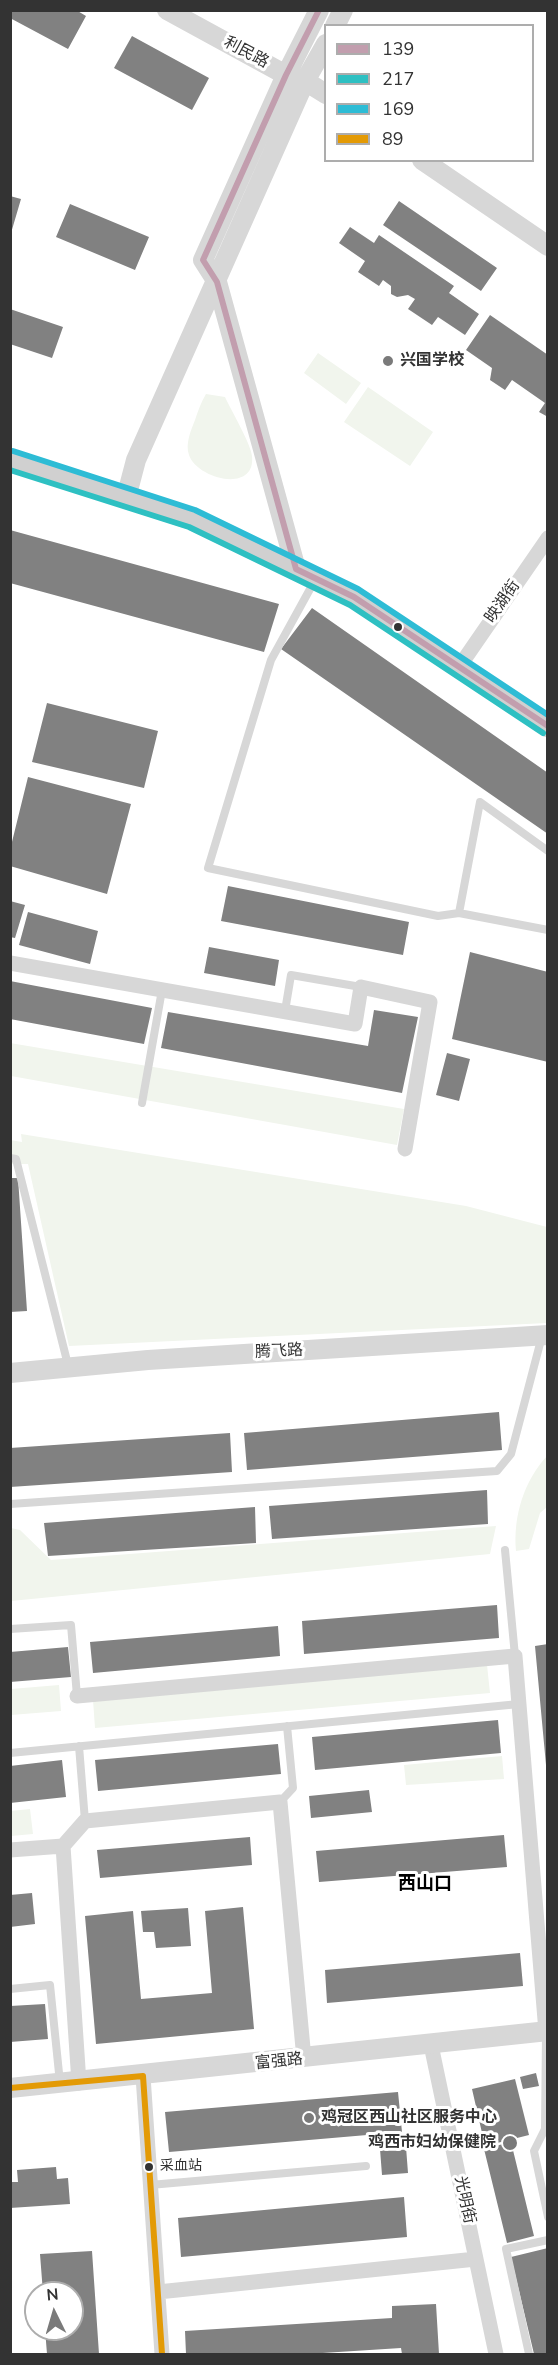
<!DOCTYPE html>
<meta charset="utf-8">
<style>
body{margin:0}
#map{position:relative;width:558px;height:2365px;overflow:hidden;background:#fff;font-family:"Nunito Sans",sans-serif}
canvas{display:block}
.frame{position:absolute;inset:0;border:12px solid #333;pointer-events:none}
.legend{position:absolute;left:324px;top:24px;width:210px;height:138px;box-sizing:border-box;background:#fff;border:2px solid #adadad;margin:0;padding:8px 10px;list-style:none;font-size:18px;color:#333}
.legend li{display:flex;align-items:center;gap:12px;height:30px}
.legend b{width:30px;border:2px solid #adadad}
.north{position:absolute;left:24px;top:2281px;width:60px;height:60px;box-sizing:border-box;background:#fff;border:2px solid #adadad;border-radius:50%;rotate:355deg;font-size:16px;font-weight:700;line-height:24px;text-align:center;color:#333}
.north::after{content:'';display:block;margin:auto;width:21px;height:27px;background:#7a7a7a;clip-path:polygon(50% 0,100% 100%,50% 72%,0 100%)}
</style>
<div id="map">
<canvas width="558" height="2365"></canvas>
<div class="frame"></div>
<ul class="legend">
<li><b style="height:8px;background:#c29eae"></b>139</li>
<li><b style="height:8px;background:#2ec0c2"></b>217</li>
<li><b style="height:8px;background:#2dbcd5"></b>169</li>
<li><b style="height:8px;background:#e39a05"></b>89</li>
</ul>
<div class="north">N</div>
</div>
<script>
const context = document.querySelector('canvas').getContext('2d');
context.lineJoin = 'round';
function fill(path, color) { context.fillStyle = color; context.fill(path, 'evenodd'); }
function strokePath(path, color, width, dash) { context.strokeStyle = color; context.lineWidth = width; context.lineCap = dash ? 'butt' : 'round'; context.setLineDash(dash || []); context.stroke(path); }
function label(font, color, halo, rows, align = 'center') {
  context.font = font + ' "Nunito Sans","Noto Sans SC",sans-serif'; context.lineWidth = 6; context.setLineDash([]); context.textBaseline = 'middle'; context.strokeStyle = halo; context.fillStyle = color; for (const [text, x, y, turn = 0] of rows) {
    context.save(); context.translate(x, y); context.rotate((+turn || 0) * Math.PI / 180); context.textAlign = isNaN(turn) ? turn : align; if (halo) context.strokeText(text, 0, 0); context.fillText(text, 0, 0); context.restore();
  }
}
fill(new Path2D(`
 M318,353L361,383L346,404L304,373Z
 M368,387L433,432L410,466L344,422Z
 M206,394L225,397C231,410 251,444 252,456C256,494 197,479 189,455C185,444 191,430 195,420C198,411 201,402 206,394Z
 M10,1043L404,1109L397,1145L11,1076Z
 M21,1134L466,1206L547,1227V1323L69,1346L28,1164H11L10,1140L22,1142Z
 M547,1456V1507L540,1513L529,1549L516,1551C513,1516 524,1481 547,1456Z
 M496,1526L490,1554L11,1601V1528L20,1530L51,1560Z
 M487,1665L490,1693L95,1728L93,1700Z
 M59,1685L61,1711L11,1715V1689Z
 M502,1756L504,1779L406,1785L404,1765Z
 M30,1809L33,1834L11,1836V1811Z`), '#f1f5ed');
fill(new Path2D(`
 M10,10H76L86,16L68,49L10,18Z
 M132,36L209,78L192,110L114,68Z
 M10,196L21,199L11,233H10Z
 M399,201L497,268L481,291L383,225Z
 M70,204L149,237L135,270L56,237Z
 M350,227L374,243L379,235L454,286L449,293L479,314L465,335L438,317L432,325L408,309L415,299L408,295L397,297L391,294V286L383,280L379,286L358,272L365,261L339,243Z
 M10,309L63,327L52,358L10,344Z
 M490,315L548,355V417L539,412L545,403L512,380L505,390L490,380L492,368L466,350Z
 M10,530L279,604L264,652L10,583Z
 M312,608L548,773V834L281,649Z
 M47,703L158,731L144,788L32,762Z
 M28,777L131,804L107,894L10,866V850Z
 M228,886L409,922L403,955L221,921Z
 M10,901L25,905L15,938L10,937Z
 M28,912L98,931L90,964L19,945Z
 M209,947L279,960L275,986L204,973Z
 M470,952L548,972V1062L452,1039Z
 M10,981L152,1008L144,1044L10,1019Z
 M374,1010L418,1017L402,1093L161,1048L168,1012L368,1046Z
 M447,1053L470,1059L459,1101L436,1095Z
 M10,1178H18L27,1311L10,1312Z
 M499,1412L502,1450L247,1470L244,1433Z
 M230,1433L232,1472L10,1487V1448Z
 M487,1490L488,1524L272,1539L269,1506Z
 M255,1507L256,1543L48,1556L44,1523Z
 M497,1605L499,1638L304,1654L302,1621Z
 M278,1626L280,1656L93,1673L90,1642Z
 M548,1644V1765H546L535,1646Z
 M68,1647L71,1677L10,1682V1652Z
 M498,1720L501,1753L315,1770L312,1737Z
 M278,1744L281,1774L98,1791L95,1760Z
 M62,1760L66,1797L10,1803V1766Z
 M369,1790L372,1812L311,1818L309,1796Z
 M504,1835L507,1867L319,1882L316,1851Z
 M250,1837L252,1865L100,1878L97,1850Z
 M32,1893L35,1924L10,1927V1895Z
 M243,1907L254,2029L96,2044L85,1916L133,1911L141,1999L212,1993L205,1911Z
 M188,1908L191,1946L156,1948L154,1932H143L141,1911Z
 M520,1953L523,1986L327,2003L325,1970Z
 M45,2004L48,2039L10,2042V2006Z
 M536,2073L539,2086L523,2089L520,2077Z
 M515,2079L529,2135L485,2146L472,2089Z
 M398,2092L402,2132L169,2152L165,2112Z
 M511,2142L534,2236L507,2243L484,2149Z
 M406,2147L408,2173L382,2175L380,2149Z
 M56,2167L57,2179L68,2178L70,2204L10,2208V2182H18L17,2170Z
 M404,2197L407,2237L181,2257L178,2218Z
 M548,2248V2354H534L511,2257Z
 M92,2251L99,2354H47L45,2329H72V2293H43L40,2254Z
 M436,2304L439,2354H402L401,2348L307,2354H186L185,2331L392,2318V2306Z`), '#818181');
strokePath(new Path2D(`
 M315,580L271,660L208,868L438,916L459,913L548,930
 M459,913L480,802L548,851
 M285,1011L291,975L361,987
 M142,1103L162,990
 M10,1158L16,1159L68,1365
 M10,1504L497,1471L511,1454L542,1336
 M505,1550L515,1656
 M10,1629L71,1625L77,1696
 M79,1746L85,1821
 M10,1753L519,1704
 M280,1802L293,1788L287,1726
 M10,1989L50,1985L60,2083
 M546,2033L545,2129L534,2151L548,2217
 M150,2185L366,2166
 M529,2354L506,2249L548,2240`), '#d7d7d7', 8);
strokePath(new Path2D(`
 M459,667L548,538
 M10,963L355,1024L361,987L430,1002L405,1149
 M77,1696L515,1656L546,2032
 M10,1850L63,1846
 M431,2045L496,2354
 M143,2076L162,2354
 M79,2083L63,1846L85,1821L280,1802L304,2059
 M158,2292L476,2259`), '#d7d7d7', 15);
strokePath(new Path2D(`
 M167,10L286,75L305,81L326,94
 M335,26L343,10
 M422,160L548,246
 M126,498L136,460L305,81L326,44
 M296,569L217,282L203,260L286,75L319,10
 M10,1373L148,1360L548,1335
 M10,2088L548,2031`), '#d7d7d7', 20);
strokePath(new Path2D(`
 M10,460L192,519L354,597L548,726`), '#d0d0d0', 22);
strokePath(new Path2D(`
 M319,10L286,75L203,260L217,282L296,569L354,597L548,726`), '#c29eae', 6);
strokePath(new Path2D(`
 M10,470L189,527L350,605L543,733`), '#2ec0c2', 6);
strokePath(new Path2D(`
 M13,451L195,510L358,589L548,715`), '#2dbcd5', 6);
strokePath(new Path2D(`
 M10,2088L143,2076L162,2354`), '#e39a05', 6);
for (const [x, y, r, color] of [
 [388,361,6,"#7a7a7a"],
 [398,627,5,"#333"],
 [309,2118,6,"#7a7a7a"],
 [510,2143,8,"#7a7a7a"],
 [149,2167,5,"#333"]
]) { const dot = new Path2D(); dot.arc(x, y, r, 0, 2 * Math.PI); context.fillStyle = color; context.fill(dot); strokePath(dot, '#fff', 2); }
label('14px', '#333', '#fff', [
 ["采血站",160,2167]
], 'left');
label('16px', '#333', '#fff', [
 ["利民路",246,53,28],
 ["映湖街",503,602,-55],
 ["腾飞路",279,1352,-3],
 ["富强路",279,2062,-6],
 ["光明街",464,2200,78]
]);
label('bold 16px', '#333', '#fff', [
 ["兴国学校",400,361],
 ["鸡冠区西山社区服务中心",321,2118],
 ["鸡西市妇幼保健院",496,2143,"right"]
], 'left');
label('bold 18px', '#000', '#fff', [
 ["西山口",425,1885]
]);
</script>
